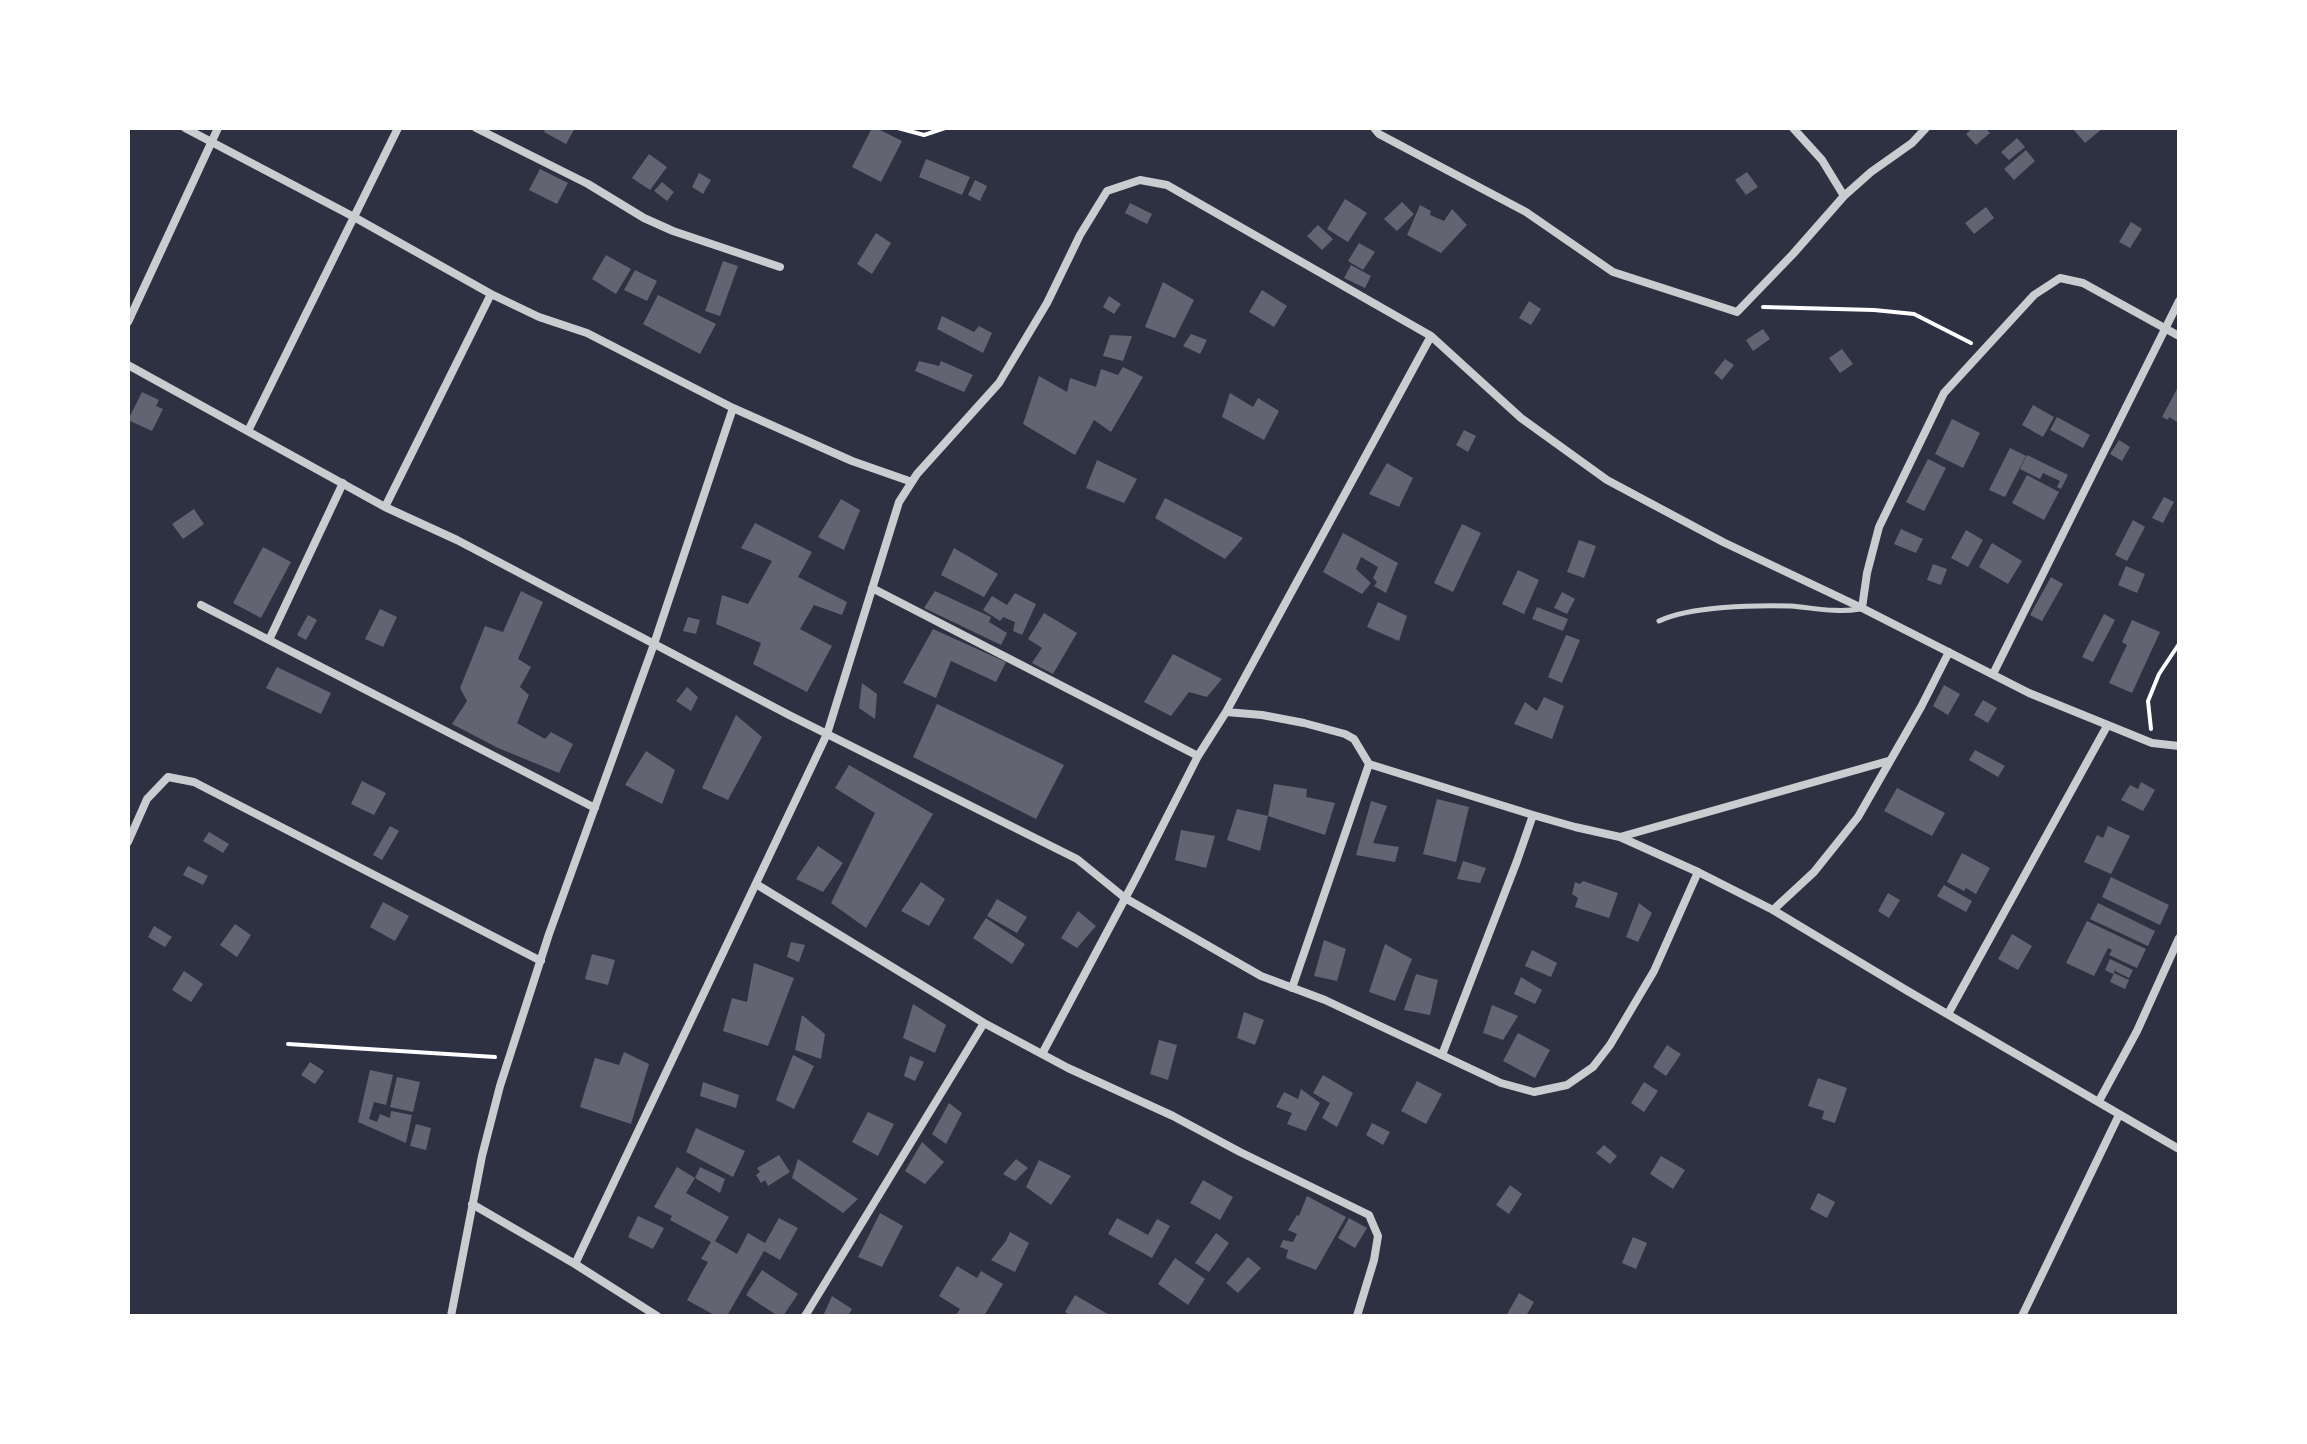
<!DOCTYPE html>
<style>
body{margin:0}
#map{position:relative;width:2307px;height:1444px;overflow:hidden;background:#2d3142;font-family:"Golos Text",sans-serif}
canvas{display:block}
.frame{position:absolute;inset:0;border:130px solid #fff;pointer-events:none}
</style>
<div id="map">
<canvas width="2307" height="1444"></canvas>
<div class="frame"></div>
</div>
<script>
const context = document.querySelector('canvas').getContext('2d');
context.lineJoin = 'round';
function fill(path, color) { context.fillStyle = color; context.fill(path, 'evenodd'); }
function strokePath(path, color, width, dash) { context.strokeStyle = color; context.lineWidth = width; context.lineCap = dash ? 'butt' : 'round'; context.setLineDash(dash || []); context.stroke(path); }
fill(new Path2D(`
 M546,128H575L566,144L544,132Z
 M872,128H876L902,141L881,182L852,167Z
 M1973,128H1985L1990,133L1976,145L1966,134Z
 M2072,128H2103L2085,143Z
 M2017,138L2025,147L2009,160L2001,152Z
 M2026,150L2035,161L2014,180L2004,169Z
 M649,154L667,167L650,190L632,178Z
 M926,159L970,177L962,195L919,177Z
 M540,169L568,183L557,204L529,190Z
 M1747,172L1758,187L1746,195L1735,180Z
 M699,173L711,180L703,194L692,187Z
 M975,180L987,186L980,201L968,195Z
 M662,182L674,192L667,201L654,191Z
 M1345,199L1367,213L1348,242L1327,229Z
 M1402,202L1414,214L1397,231L1384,219Z
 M1130,203L1152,214L1147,224L1125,213Z
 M1420,205L1431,211L1430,215L1444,221L1452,209L1467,225L1441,253L1407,235Z
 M1986,207L1994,218L1974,234L1965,223Z
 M2131,222L2142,229L2130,248L2119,242Z
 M1318,225L1333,239L1322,250L1307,236Z
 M876,233L891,243L872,274L857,264Z
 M1359,243L1375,252L1363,270L1348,261Z
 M606,255L631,269L616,294L592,279Z
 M723,261L738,266L720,316L705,311Z
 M1351,265L1371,276L1365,288L1344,278Z
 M635,270L657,281L647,301L624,290Z
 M1163,282L1194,300L1175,338L1145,327Z
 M1262,290L1287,306L1274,327L1249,312Z
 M658,295L716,324L700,354L643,324Z
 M1109,296L1121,304L1114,314L1103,307Z
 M1529,301L1541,309L1531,325L1519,318Z
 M942,316L974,332L979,326L992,333L983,353L937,329Z
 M1763,329L1770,339L1753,351L1746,340Z
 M1191,334L1207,340L1200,354L1183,346Z
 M1110,335L1132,336L1123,361L1103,356Z
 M1842,349L1853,364L1840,373L1829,358Z
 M1725,359L1734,365L1722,380L1714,373Z
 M919,361L939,366L941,361L973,375L964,392L915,371Z
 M1123,367L1143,377L1111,432L1094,420L1075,455L1023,424L1039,376L1067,392L1070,378L1096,387L1101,369L1118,375Z
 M2179,385V423L2169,417L2168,420L2162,417Z
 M142,392L159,400L156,406L163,409L152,431L128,420Z
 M1230,393L1253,407L1258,398L1279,411L1264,440L1222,417Z
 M2033,405L2054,417L2043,437L2022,425Z
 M2057,417L2090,435L2083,448L2050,430Z
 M1952,419L1980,433L1963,468L1935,454Z
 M1464,430L1476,436L1468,452L1456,445Z
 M2119,440L2130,447L2122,461L2110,454Z
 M2010,448L2026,456L2005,497L1989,490Z
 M2027,455L2068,475L2061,489L2057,487L2060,481L2043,473L2040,479L2020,469Z
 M1928,459L1946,468L1924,511L1906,502Z
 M1097,460L1137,479L1124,503L1086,488Z
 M1387,463L1413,478L1399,507L1369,494Z
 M2027,475L2059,492L2044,520L2012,503Z
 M2164,497L2174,502L2163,523L2152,518Z
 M1165,498L1243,538L1225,559L1155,518Z
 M841,499L860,510L844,550L818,537Z
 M194,509L204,524L183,539L172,524Z
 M2133,520L2145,527L2127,561L2115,555Z
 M755,523L812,552L798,577L847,602L842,615L814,605L800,629L832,646L807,692L753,664L761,643L716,624L722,595L748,604L772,561L741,548Z
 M1462,524L1481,533L1453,592L1434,583Z
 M1901,529L1923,539L1916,553L1894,544Z
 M1966,530L1983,540L1968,567L1951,558Z
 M1343,533L1398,563L1386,593L1374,586L1377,582L1373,578L1378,567L1361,557L1356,569L1371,583L1362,594L1323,572Z
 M1579,540L1596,546L1584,578L1567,572Z
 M1992,543L2022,561L2008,584L1979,567Z
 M263,547L291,562L261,618L233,603Z
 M954,548L998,574L984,597L941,575Z
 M1933,564L1947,569L1941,585L1927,580Z
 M2126,566L2145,574L2137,593L2118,585Z
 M1518,570L1539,580L1524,614L1502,604Z
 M2051,577L2063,584L2042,621L2030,615Z
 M521,591L543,602L518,659L531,667L520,687L529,695L517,723L545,739L551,732L573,744L559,773L498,748L452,724L467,701L460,688L485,626L503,632Z
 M935,591L991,617L989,622L1007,633L1001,645L924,608Z
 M1562,592L1575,599L1567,614L1554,608Z
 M1015,593L1036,604L1022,635L1013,631L1015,622L1003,617L1000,621L983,610L992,596L1007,605Z
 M1378,602L1407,616L1399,641L1367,627Z
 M1537,607L1568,619L1563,631L1532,619Z
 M380,609L397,617L383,647L365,639Z
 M1044,613L1077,633L1053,674L1032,663L1042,648L1028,639Z
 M2104,614L2115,620L2093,662L2082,657Z
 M308,615L317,620L306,640L297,635Z
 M688,617L700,620L696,634L683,631Z
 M2132,620L2160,632L2132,693L2109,683L2127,645L2122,642Z
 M933,629L1006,662L996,682L951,661L936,698L903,683Z
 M1566,635L1580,640L1562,683L1548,677Z
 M1173,654L1222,679L1207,697L1189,692L1171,716L1144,702Z
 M277,667L331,693L321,714L266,688Z
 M862,683L877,694L875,719L859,708Z
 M1944,685L1960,694L1948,715L1933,706Z
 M687,687L698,697L691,711L676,701Z
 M1544,697L1564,706L1552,739L1514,724L1525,702L1537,711Z
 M1983,700L1997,708L1988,723L1974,715Z
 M937,704L1064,765L1036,819L913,757Z
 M736,715L762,737L728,800L702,788Z
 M1975,750L2005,766L1998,777L1969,760Z
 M646,751L675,770L662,804L625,785Z
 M849,765L933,814L866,928L831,903L875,813L835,788Z
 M362,781L386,793L374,815L351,804Z
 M2141,782L2155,790L2143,811L2121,800L2130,785L2138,789Z
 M1274,784L1307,789L1306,797L1335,803L1325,835L1268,816Z
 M1897,788L1945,813L1932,836L1884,811Z
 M1437,799L1469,807L1456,862L1423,854Z
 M1371,801L1387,806L1373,843L1399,847L1395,862L1356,855Z
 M1237,809L1268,816L1260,851L1227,840Z
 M390,826L399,831L382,860L373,855Z
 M2108,826L2130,836L2111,874L2084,862L2097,835L2103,838Z
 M1181,830L1215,836L1206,868L1175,860Z
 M209,832L229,844L223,853L203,841Z
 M818,846L843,863L823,892L796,879Z
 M1962,853L1990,868L1976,894L1966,888L1964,891L1947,882Z
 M1463,861L1486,868L1480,883L1457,879Z
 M188,866L208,876L203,885L183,875Z
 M2111,877L2169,905L2160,925L2102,897Z
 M1583,881L1618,893L1609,918L1575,907L1578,898L1572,894L1575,882L1580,884Z
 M921,882L945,899L929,926L901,911Z
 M1944,885L1972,901L1966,912L1937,896Z
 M1888,893L1900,900L1889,918L1878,911Z
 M997,899L1027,917L1017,933L987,916Z
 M383,902L409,916L395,941L370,927Z
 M1639,903L1652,913L1638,942L1626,937Z
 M2098,903L2155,931L2148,946L2090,919Z
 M1078,911L1096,926L1077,948L1061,938Z
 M986,918L1025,944L1012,964L973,938Z
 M2087,921L2146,949L2137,968L2109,955L2112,950L2108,948L2094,976L2066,963Z
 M235,924L251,935L237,957L220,945Z
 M154,926L172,937L165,947L148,937Z
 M2012,934L2032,946L2018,970L1998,959Z
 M1324,940L1346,949L1337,981L1314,976Z
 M791,942L805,945L799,962L787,957Z
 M1385,944L1412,959L1395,1001L1369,992Z
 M1532,950L1557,963L1551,977L1525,966Z
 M592,954L615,960L608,985L585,979Z
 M2110,959L2133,970L2129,978L2115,971L2117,966L2113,974L2105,970Z
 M754,963L794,978L768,1046L723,1031L732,998L747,1002Z
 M184,971L203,984L191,1002L172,990Z
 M2114,973L2129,980L2125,989L2110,982Z
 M1416,974L1438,980L1430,1015L1404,1010Z
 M1521,977L1542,990L1535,1004L1514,994Z
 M913,1004L946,1025L935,1053L903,1038Z
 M1492,1005L1518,1016L1503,1040L1483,1033Z
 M1244,1012L1264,1020L1255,1045L1237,1038Z
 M802,1015L825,1034L821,1059L795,1050Z
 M1518,1033L1550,1050L1535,1078L1503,1061Z
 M1159,1040L1177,1045L1168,1080L1150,1074Z
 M1667,1045L1681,1054L1666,1076L1653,1067Z
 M624,1052L649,1064L631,1124L580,1107L595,1058L619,1065Z
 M793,1055L814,1066L794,1109L776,1100Z
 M910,1056L924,1062L915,1081L904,1076Z
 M310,1062L324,1071L315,1084L301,1075Z
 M370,1070L393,1075L386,1105L374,1102L369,1119L377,1122L380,1114L390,1118L391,1111L412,1115L406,1143L358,1122Z
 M1323,1075L1353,1093L1337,1127L1322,1118L1330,1103L1313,1093Z
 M397,1077L420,1082L413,1112L390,1107Z
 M1818,1078L1847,1088L1835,1123L1822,1119L1824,1111L1808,1106Z
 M1417,1081L1442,1094L1426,1124L1401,1111Z
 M703,1082L739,1095L736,1108L700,1096Z
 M1644,1082L1658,1091L1644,1112L1631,1103Z
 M1301,1089L1320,1103L1306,1131L1287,1124L1292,1113L1276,1107L1284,1092L1298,1099Z
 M949,1103L962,1113L946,1144L932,1134Z
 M868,1112L894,1124L878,1156L852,1142Z
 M1372,1123L1390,1132L1383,1145L1366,1135Z
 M416,1124L431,1128L426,1150L410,1146Z
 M696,1128L745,1151L733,1177L686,1152Z
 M922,1142L944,1162L925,1184L905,1171Z
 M1604,1145L1617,1156L1610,1164L1596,1153Z
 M779,1155L790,1172L768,1186L765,1180L761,1183L756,1175L760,1172L757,1168Z
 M1661,1156L1685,1170L1673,1189L1650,1174Z
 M798,1159L858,1199L843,1213L792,1178Z
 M1016,1159L1028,1168L1015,1181L1003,1174Z
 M1039,1160L1071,1176L1051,1205L1026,1187Z
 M677,1167L695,1178L700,1167L725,1179L720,1193L695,1178L686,1193L729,1217L715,1241L737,1254L748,1233L765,1243L779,1218L798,1228L780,1260L764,1251L727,1316H716L687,1300L708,1262L701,1259L711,1242L670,1220L672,1216L654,1207Z
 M1203,1180L1233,1197L1220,1220L1190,1203Z
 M1510,1185L1522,1194L1509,1214L1496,1205Z
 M1818,1193L1835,1202L1827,1218L1810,1209Z
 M1307,1196L1346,1217L1316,1270L1286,1258L1288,1250L1280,1247L1283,1240L1293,1242L1297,1234L1288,1230L1297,1215L1299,1216Z
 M880,1213L903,1226L882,1267L858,1257Z
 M638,1216L664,1228L653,1249L628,1237Z
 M1117,1218L1148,1235L1157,1219L1170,1226L1152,1258L1108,1234Z
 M1349,1218L1367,1228L1355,1248L1338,1238Z
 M1010,1232L1029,1243L1015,1272L991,1260L1006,1241Z
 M1216,1233L1229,1243L1209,1272L1195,1263Z
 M1633,1237L1647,1243L1636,1269L1622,1263Z
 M1248,1257L1261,1268L1238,1293L1226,1283Z
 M1175,1258L1205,1279L1188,1305L1158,1284Z
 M957,1266L977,1278L981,1271L1003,1284L984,1316H958L956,1315L960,1309L939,1296Z
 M762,1270L798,1294L783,1316H778L746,1295Z
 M1519,1293L1534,1302L1526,1316H1506Z
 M1075,1295L1111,1316H1071L1065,1312Z
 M832,1296L852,1309L848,1316H823Z`), '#626471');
strokePath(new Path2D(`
 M898,128L924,135L945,128
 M1763,307L1874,310L1914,314L1971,343
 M2151,729L2148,701L2159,674L2179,644
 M288,1044L495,1057`), '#fff', 4);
strokePath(new Path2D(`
 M1659,621C1691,606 1755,605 1791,606C1814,608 1837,613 1860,609`), '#caccd0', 5);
strokePath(new Path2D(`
 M185,128L354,217L491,294L385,507L457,540L789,715L1077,859L1125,898L1261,976L1325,1000L1501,1083L1534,1092L1567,1085L1593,1067L1610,1045L1654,971L1698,872L1773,910L1906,990L2179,1149
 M476,128L588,184L644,218L673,231L780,267
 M1374,128L1379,134L1526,212L1613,272L1737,312L1793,254L1844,196L1871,172L1912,143L1926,128
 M1793,128L1822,160L1844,196
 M491,294L539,317L587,333L733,408L852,461L912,482
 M128,322L218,128
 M128,365L385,507
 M248,431L398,128
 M872,588L1198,756
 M201,605L595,808
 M1862,608L1867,573L1879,527L1944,393L2034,295L2060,278L2083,283L2179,336
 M269,640L343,483
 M1993,674L2179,301
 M1226,712L1262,715L1304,723L1345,734L1354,739L1369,764L1533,815
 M1620,837L1888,761
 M128,842L147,799L168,777L194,782L541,961
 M756,884L984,1023L1068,1068L1173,1116L1240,1152L1369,1215L1378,1236L1374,1260L1357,1316
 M1773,910L1814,872L1858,817L1921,707L1949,652
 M1292,988L1369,764
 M1948,1014L2107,726
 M1042,1054L1137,876L1198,756L1226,712L1431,336
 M1442,1055L1517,861L1533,815L1575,827L1620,837L1698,872
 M2099,1101L2137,1031L2179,938
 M472,1204L575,1264L657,1316
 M575,1264L827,734L899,502L917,474L999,383L1047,303L1080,235L1107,191L1140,180L1167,185L1431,336L1521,418L1607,480L1723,542L1862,608L2029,693L2152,743L2179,746
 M451,1316L482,1156L500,1086L549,934L654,644L733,408
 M805,1316L984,1023
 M2022,1316L2119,1115`), '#caccd0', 8);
</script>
